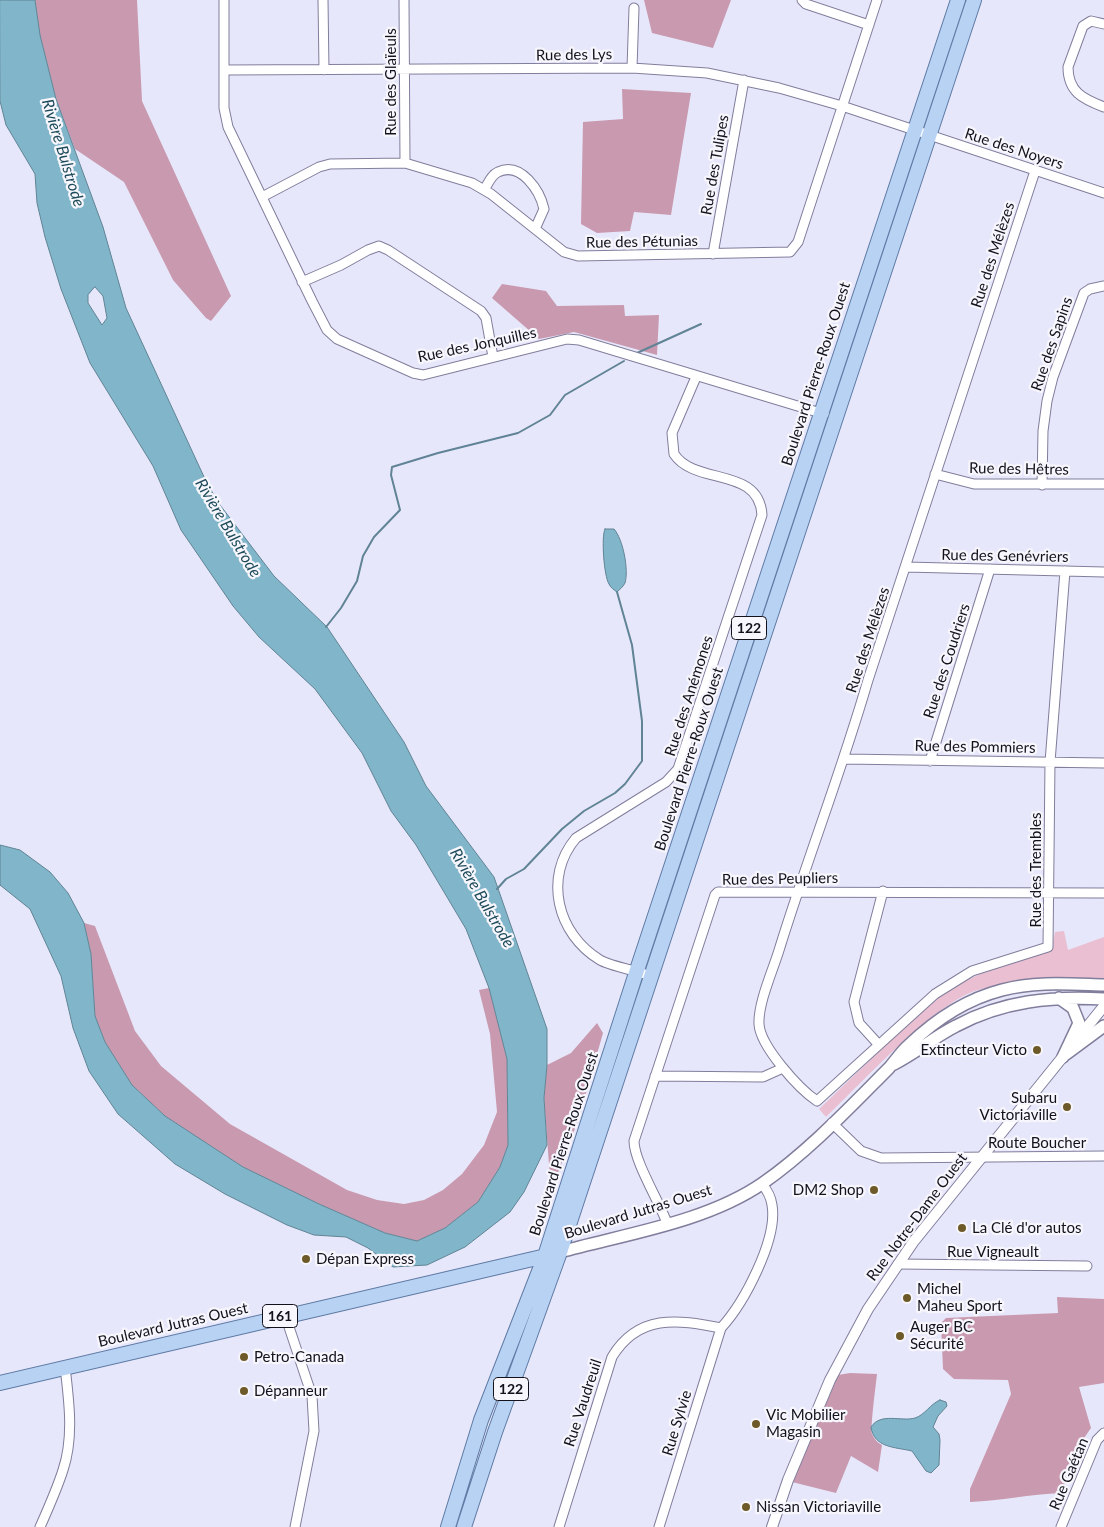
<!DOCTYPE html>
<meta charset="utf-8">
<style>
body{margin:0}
canvas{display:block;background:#e7e7fb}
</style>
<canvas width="1104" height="1527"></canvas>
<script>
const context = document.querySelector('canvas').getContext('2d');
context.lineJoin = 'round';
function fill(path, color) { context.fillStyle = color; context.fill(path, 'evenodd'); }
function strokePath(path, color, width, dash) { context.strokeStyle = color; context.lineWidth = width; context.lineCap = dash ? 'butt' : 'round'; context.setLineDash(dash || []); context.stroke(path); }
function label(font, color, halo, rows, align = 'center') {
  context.font = font + ' Lato,sans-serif'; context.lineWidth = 4.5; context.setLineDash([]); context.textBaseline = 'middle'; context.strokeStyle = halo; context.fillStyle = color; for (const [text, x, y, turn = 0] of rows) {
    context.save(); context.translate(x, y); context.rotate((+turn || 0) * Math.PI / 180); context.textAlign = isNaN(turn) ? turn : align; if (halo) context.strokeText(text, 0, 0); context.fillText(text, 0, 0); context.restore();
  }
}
fill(new Path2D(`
 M1064,931L1068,950L1104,937V981C1063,982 1018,979 978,990C935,1002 861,1084 826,1117L819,1109L912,1020L936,999L956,985L991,969L1047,952L1052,947L1055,932Z`), '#e9bfd1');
fill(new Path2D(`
 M35,0H137L142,101L231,296L211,321L206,318L173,280L124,182L75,149L56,99L40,35Z
 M644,0H731L713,48L652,33Z
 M622,89L691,93L671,215L634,212L630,231L597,233L581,224L583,122L623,119Z
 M502,284L546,291L557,306L624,305L625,316L659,315L657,355L574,332L539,339L492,298Z
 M84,923L95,926L135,1031L161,1066L230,1124L347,1190L377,1200L404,1204L424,1200L443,1190L462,1174L484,1145L497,1112L490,1034L479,990L489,988L507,1059L508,1145L500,1167L478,1202L445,1228L417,1241L385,1233L319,1204L243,1167L165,1116L132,1085L105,1042L95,1016L91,954Z
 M597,1023L603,1033L579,1118L551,1191L544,1098L547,1065L571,1053Z
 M1057,1297L1104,1299V1383L1079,1387L1091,1428L1082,1441L1061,1493C1030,1494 1001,1501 970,1502V1489L1011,1394L1008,1380L954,1379L943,1369L941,1323L946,1318L1058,1313Z
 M850,1373L877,1374C876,1384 870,1428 872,1434C874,1439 878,1443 882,1445L878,1472L851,1456L836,1493L792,1482L818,1417L838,1375Z`), '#c99aaf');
const water = new Path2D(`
 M0,0H35L40,35L56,99L103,227L126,308L205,479L217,501L274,576L327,627L404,742L426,786L494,877L547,1029V1065L544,1098L547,1145L524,1192L510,1212L465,1247L427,1265L393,1267L368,1248L346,1237L314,1235L287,1225L225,1194L175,1164L118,1114L89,1071L73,1028L61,976L30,909L0,885V845L20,850L50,872L68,893L84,923L91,954L95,1016L105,1042L132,1085L165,1116L243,1167L319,1204L385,1233L417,1241L445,1228L478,1202L500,1167L508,1145L507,1059L489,988L466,929L416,845L391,811L362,753L315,689L259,637L233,606L192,546L181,530L153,466L90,363L61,289L45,237L37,203L35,174L6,125L0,101ZM95,287L103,296L107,318L102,325L88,303V295Z
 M605,529H614C623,539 629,570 625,583C623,587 620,589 617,592C614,590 610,587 609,584C604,576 601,537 605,529Z
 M940,1400L946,1402L947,1406L938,1416L933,1427L939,1434L940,1440L939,1465L931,1473L926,1471L912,1451C895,1447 874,1448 871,1427C881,1412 901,1422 915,1418C925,1415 930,1404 940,1400Z`);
fill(water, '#81b5c9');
strokePath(water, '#608495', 1);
strokePath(new Path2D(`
 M637,353L701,324
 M326,627L341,608L357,581L363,556L374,537L400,510L391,475L392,467L438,453L518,433L550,415L565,395L624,361
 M497,889L506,879L524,869L562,829L584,811L615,793L625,784L642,761V721L632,645L617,592`), '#608495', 2);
const minor = new Path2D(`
 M224,0V108L228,127L312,301L327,330L337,339L413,373L423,375L567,339L579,340L824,414
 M323,0L324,70
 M404,0L405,163
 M802,0L806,4L869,25
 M1104,24L1091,21L1083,26L1068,67C1068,92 1083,99 1104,107
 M632,68L634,8
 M225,70L632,68L707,73L779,88L842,106L1104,193
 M1035,171L868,680C842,770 808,857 780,947C774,968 758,1002 759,1024C760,1046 799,1089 817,1101L935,994L972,971L1048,947L1050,762L1065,571
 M484,190C488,184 491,175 498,172C521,161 540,191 544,209L535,229
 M262,197L319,167L330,164L405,163L472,183L491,194L564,252L578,256L790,252L798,242L877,0
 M713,254L744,80
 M302,282L341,265L368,250L379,246L388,250L481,311L486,318L493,357
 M935,474L974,484H1104
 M1042,485L1043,431L1047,401L1053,377L1084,293L1090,289L1104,286
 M906,567L1104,572
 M845,759L1104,763
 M930,761L990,569
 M651,976C638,971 610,966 600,960C557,934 543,877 576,838L666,782L678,769L762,515C759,466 695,486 674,454L672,433L696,377
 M879,1045L859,1023L854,1002L883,891
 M655,1076L763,1077L783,1068
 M832,1123L861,1151L881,1158L1104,1156
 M667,1223C659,1201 634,1161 634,1141L715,895L718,892L1104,893
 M898,1264L1087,1266
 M285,1315L312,1396L314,1431L295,1527
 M40,1527C48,1509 57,1489 63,1470C74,1437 69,1401 65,1367
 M559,1527L612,1357C638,1314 677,1319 721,1328C744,1303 778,1239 772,1205C771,1197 767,1190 762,1184
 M659,1527L721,1328
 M1061,1527L1097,1440L1104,1433`);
const tertiary = new Path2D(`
 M772,1527L788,1480L830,1380L868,1309L914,1241L1104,1006`);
const secondary = new Path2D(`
 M1059,998L1073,1008L1079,1023L1063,1057
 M1066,1054L1104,1026
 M894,1064C916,1053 934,1037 956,1026C1002,1001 1052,996 1104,999
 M560,1252C625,1234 707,1222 763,1183C809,1151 850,1107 889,1068C896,1060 901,1052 909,1045C935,1020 967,999 1002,990C1035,981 1070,984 1104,985`);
const primary = new Path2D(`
 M0,1383L550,1255
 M448,1527L481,1420L545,1256L637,970L958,0
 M464,1527L495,1432L560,1252L974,0`);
strokePath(minor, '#807e9c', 11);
strokePath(tertiary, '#807e9c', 12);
strokePath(secondary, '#807e9c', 14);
strokePath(primary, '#5f7ba4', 16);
strokePath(minor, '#fff', 9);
strokePath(tertiary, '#fff', 10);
strokePath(secondary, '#fff', 11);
strokePath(primary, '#b8d2f4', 14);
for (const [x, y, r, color] of [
 [1037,1050,5,"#6e5928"],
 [1067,1107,5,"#6e5928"],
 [874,1190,5,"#6e5928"],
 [962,1228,5,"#6e5928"],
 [306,1259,5,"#6e5928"],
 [907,1298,5,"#6e5928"],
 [900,1336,5,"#6e5928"],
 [244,1357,5,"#6e5928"],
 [244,1391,5,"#6e5928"],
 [756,1424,5,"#6e5928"],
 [746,1507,5,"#6e5928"]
]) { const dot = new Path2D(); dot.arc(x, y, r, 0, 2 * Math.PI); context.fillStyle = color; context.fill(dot); strokePath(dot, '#f6f6fc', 2); }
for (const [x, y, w] of [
 [749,628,35],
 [280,1316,35],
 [511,1389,35]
]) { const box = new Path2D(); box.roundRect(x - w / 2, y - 11.5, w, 23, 4); context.fillStyle = '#f6f6fc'; context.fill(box); strokePath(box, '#12111c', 1); }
label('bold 14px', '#12111c', null, [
 ["122",749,628],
 ["161",280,1316],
 ["122",511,1389]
]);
label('15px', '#12111c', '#f6f6fc', [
 ["Rue des Lys",574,55,-1],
 ["Rue des Glaïeuls",391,82,-90],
 ["Rue des Noyers",1014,149,18],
 ["Rue des Tulipes",715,165,-80],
 ["Rue des Pétunias",642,242,-1],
 ["Rue des Mélèzes",993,255,-72],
 ["Rue des Sapins",1052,344,-71],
 ["Rue des Jonquilles",477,345,-12],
 ["Boulevard Pierre-Roux Ouest",816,374,-72],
 ["Rue des Hêtres",1019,469,1],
 ["Rue des Genévriers",1005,556,1],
 ["Rue des Mélèzes",868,640,-72],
 ["Rue des Coudriers",947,661,-72],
 ["Rue des Anémones",689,696,-72],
 ["Rue des Pommiers",975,747,1],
 ["Boulevard Pierre-Roux Ouest",689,759,-72],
 ["Rue des Trembles",1036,870,-90],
 ["Rue des Peupliers",780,879,-1],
 ["Route Boucher",1037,1143],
 ["Boulevard Pierre-Roux Ouest",564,1144,-72],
 ["Boulevard Jutras Ouest",638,1212,-17],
 ["Rue Notre-Dame Ouest",917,1217,-53],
 ["Rue Vigneault",993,1252],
 ["Boulevard Jutras Ouest",173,1325,-13],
 ["Rue Vaudreuil",583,1403,-72],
 ["Rue Sylvie",677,1423,-73],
 ["Rue Gaétan",1069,1474,-67]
]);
label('15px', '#12111c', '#f6f6fc', [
 ["Extincteur Victo",1027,1050,"right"],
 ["Subaru",1057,1098,"right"],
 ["Victoriaville",1057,1115,"right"],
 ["DM2 Shop",864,1190,"right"],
 ["La Clé d'or autos",972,1228],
 ["Dépan Express",316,1259],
 ["Michel",917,1289],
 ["Maheu Sport",917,1306],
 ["Auger BC",910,1327],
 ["Sécurité",910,1344],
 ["Petro-Canada",254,1357],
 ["Dépanneur",254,1391],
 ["Vic Mobilier",766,1415],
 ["Magasin",766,1432],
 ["Nissan Victoriaville",756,1507]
], 'left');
label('italic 16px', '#1d4a59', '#f6f6fc', [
 ["Rivière Bulstrode",63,153,73],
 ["Rivière Bulstrode",228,528,59],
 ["Rivière Bulstrode",482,898,60]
]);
</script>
